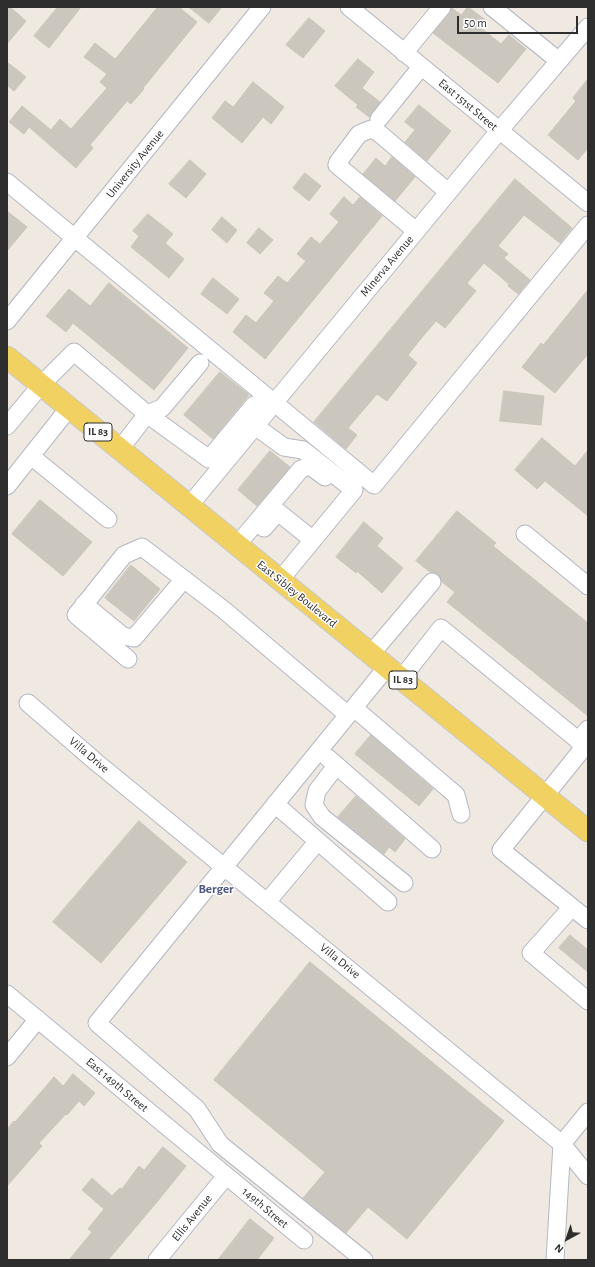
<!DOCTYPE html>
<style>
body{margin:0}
#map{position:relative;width:595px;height:1267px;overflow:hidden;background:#efe9e1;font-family:"Alegreya Sans",sans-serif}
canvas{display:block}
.frame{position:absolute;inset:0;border:8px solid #2e2e2e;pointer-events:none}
.north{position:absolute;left:547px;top:1219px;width:40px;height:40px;-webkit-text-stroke:3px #fff;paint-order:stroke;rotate:220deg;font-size:11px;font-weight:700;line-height:16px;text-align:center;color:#2e2e2e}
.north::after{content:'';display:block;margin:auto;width:14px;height:18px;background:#2e2e2e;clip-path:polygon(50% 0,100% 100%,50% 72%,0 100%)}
.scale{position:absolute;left:457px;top:16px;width:121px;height:18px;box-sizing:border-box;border:2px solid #2e2e2e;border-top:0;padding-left:5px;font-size:12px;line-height:14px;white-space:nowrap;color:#2e2e2e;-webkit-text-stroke:3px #fff;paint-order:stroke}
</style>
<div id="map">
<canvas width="595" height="1267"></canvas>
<div class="frame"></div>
<div class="north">N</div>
<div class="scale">50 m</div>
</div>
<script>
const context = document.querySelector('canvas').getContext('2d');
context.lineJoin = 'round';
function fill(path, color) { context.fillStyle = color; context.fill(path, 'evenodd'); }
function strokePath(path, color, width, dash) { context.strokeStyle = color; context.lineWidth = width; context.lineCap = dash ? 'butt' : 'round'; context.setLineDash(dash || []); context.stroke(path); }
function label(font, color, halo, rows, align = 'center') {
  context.font = font + ' "Alegreya Sans",sans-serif'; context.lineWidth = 3; context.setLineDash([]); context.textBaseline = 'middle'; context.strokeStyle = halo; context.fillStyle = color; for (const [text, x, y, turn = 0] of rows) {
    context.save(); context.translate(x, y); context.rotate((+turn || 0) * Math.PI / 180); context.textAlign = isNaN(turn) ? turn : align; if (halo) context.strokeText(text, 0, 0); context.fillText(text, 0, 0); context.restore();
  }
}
const building = new Path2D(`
 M7,7H10L26,21L7,44Z
 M58,7H81L49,48L34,36Z
 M158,7H179L197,22L143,88L144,89L131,104L127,101L90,145L93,148L76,168L29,127L24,134L9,122L22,106L51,130L60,119L71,129L107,88L100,82L107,74L84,57L95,43L115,59Z
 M189,7H222L209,23Z
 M468,7L487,21L481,28L501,44L509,35L526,49L498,83L433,33L450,13L452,8L461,15Z
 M309,18L325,31L303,58L286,45Z
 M358,59L374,72L362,88L380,102L369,117L356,107L358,105L335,86Z
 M7,62L26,77L14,91L7,85Z
 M588,79V148L578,160L548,135L576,101L573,98Z
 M253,82L284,107L271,124L263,117L242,143L212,118L225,101L233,107Z
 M419,105L451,131L427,161L405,142L415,130L405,122Z
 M392,157L415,177L395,201L363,174L376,158L385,166Z
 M190,160L206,174L186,198L169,184Z
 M305,173L321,186L309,201L293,188Z
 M515,179L572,228L560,243L524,215L498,246L508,254L504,258L530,280L518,294L508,286L509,284L484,263L467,283L476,291L445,328L436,321L419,341L408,355L417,363L387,401L377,394L348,428L357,435L346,449L314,422Z
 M344,197L353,205L360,197L382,216L265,359L233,332L246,315L256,323L274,301L264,293L278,276L287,283L306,261L297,254L311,237L320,244L339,222L330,214Z
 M7,211L27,227L7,251Z
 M148,214L173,234L165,243L184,259L169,278L131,247L139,236L133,231Z
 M222,217L237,230L227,243L212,230Z
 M259,228L273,240L260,254L247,243Z
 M213,278L239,299L227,314L201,294Z
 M109,283L188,348L154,390L73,323L66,332L46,316L69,289L90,306Z
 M588,290V354L555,393L522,367L541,343L543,345Z
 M220,372L249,395L213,439L184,415Z
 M504,391L544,396L541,425L500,421Z
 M542,438L575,466L588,450V516L545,481L537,489L515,470Z
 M270,451L290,467L257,506L238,490Z
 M40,500L92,542L63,576L12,534Z
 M457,511L496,543L493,546L588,623V716L447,602L455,592L442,582L438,574L430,572L416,561Z
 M364,522L383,538L377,546L403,568L382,593L357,571L356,573L336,557Z
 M131,565L160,589L134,621L105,598Z
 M371,735L433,789L419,806L355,754Z
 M356,796L405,839L395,852L389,847L384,854L338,817Z
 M139,821L187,862L101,963L53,922Z
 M570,935L588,950V972L559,948Z
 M310,962L504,1121L407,1239L368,1207L346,1233L303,1198L325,1172L214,1080Z
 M73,1074L95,1093L84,1106L79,1101L67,1115L66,1114L39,1143L42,1146L7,1186V1129L14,1121L15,1122L54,1077L63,1086Z
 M163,1147L186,1166L157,1202L108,1260H69L92,1232L88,1229L104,1209L82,1190L92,1178L112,1196L120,1188L122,1189L139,1166L144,1170Z
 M250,1219L274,1238L257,1260H218Z`);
fill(building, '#cbc7bf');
strokePath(building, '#cbc5ba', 1);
const minor = new Path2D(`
 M349,7L588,203
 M492,7L559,61
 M404,53L442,7
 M379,119L421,67
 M7,182L374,485L588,225
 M416,231L337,165L338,162L359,134L371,129L379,133L448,192
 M7,321L262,7
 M7,426L41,385L74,352L147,414L209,459L254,405
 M255,426L284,447L303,450L354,490L280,580
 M120,449L147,414L162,408L200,363
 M31,456L108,519
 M7,486L69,408
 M189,506L499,131L588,27
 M264,528L278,512L313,540
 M525,534L588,586
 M237,545L301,469L310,466L325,477
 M84,604L123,636L134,638L184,579
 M371,654L432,582
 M128,659L76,615L124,555L142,547L224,610L348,715
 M401,679L441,628L585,746L501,850L588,920
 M28,703L96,762L562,1144L588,1176
 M354,708L456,795L461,814
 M578,741L588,729
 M328,758L432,849
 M336,766L317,791L314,805L322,817L404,883
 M275,804L388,902
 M267,902L318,841
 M572,907L531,953L588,1001
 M7,994L304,1240
 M7,1057L38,1019
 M562,1144L588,1112
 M157,1260L226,1176
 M364,1260L220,1144L197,1109L97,1023L387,667
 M555,1260L562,1144`);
const major = new Path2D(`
 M7,357L588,831`);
strokePath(minor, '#b4b7c1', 19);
strokePath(major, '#c9c9c9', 23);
strokePath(minor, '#fff', 17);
strokePath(major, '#f2d163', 21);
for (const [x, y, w] of [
 [98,432,28],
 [403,680,28]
]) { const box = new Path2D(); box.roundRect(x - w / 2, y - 9, w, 18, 3); context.fillStyle = '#fff'; context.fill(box); strokePath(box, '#2e2e2e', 1); }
label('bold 11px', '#2e2e2e', null, [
 ["IL 83",98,432],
 ["IL 83",403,680]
]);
label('12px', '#2e2e2e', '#fff', [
 ["East 151st Street",468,105,40],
 ["University Avenue",135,164,-51],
 ["Minerva Avenue",387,266,-50],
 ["East Sibley Boulevard",297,594,39],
 ["Villa Drive",89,755,40],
 ["Villa Drive",340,961,39],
 ["East 149th Street",117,1085,40],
 ["149th Street",265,1208,40],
 ["Ellis Avenue",192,1218,-51]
]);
label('bold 13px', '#4d5680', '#fff', [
 ["Berger",216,889]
]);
</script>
